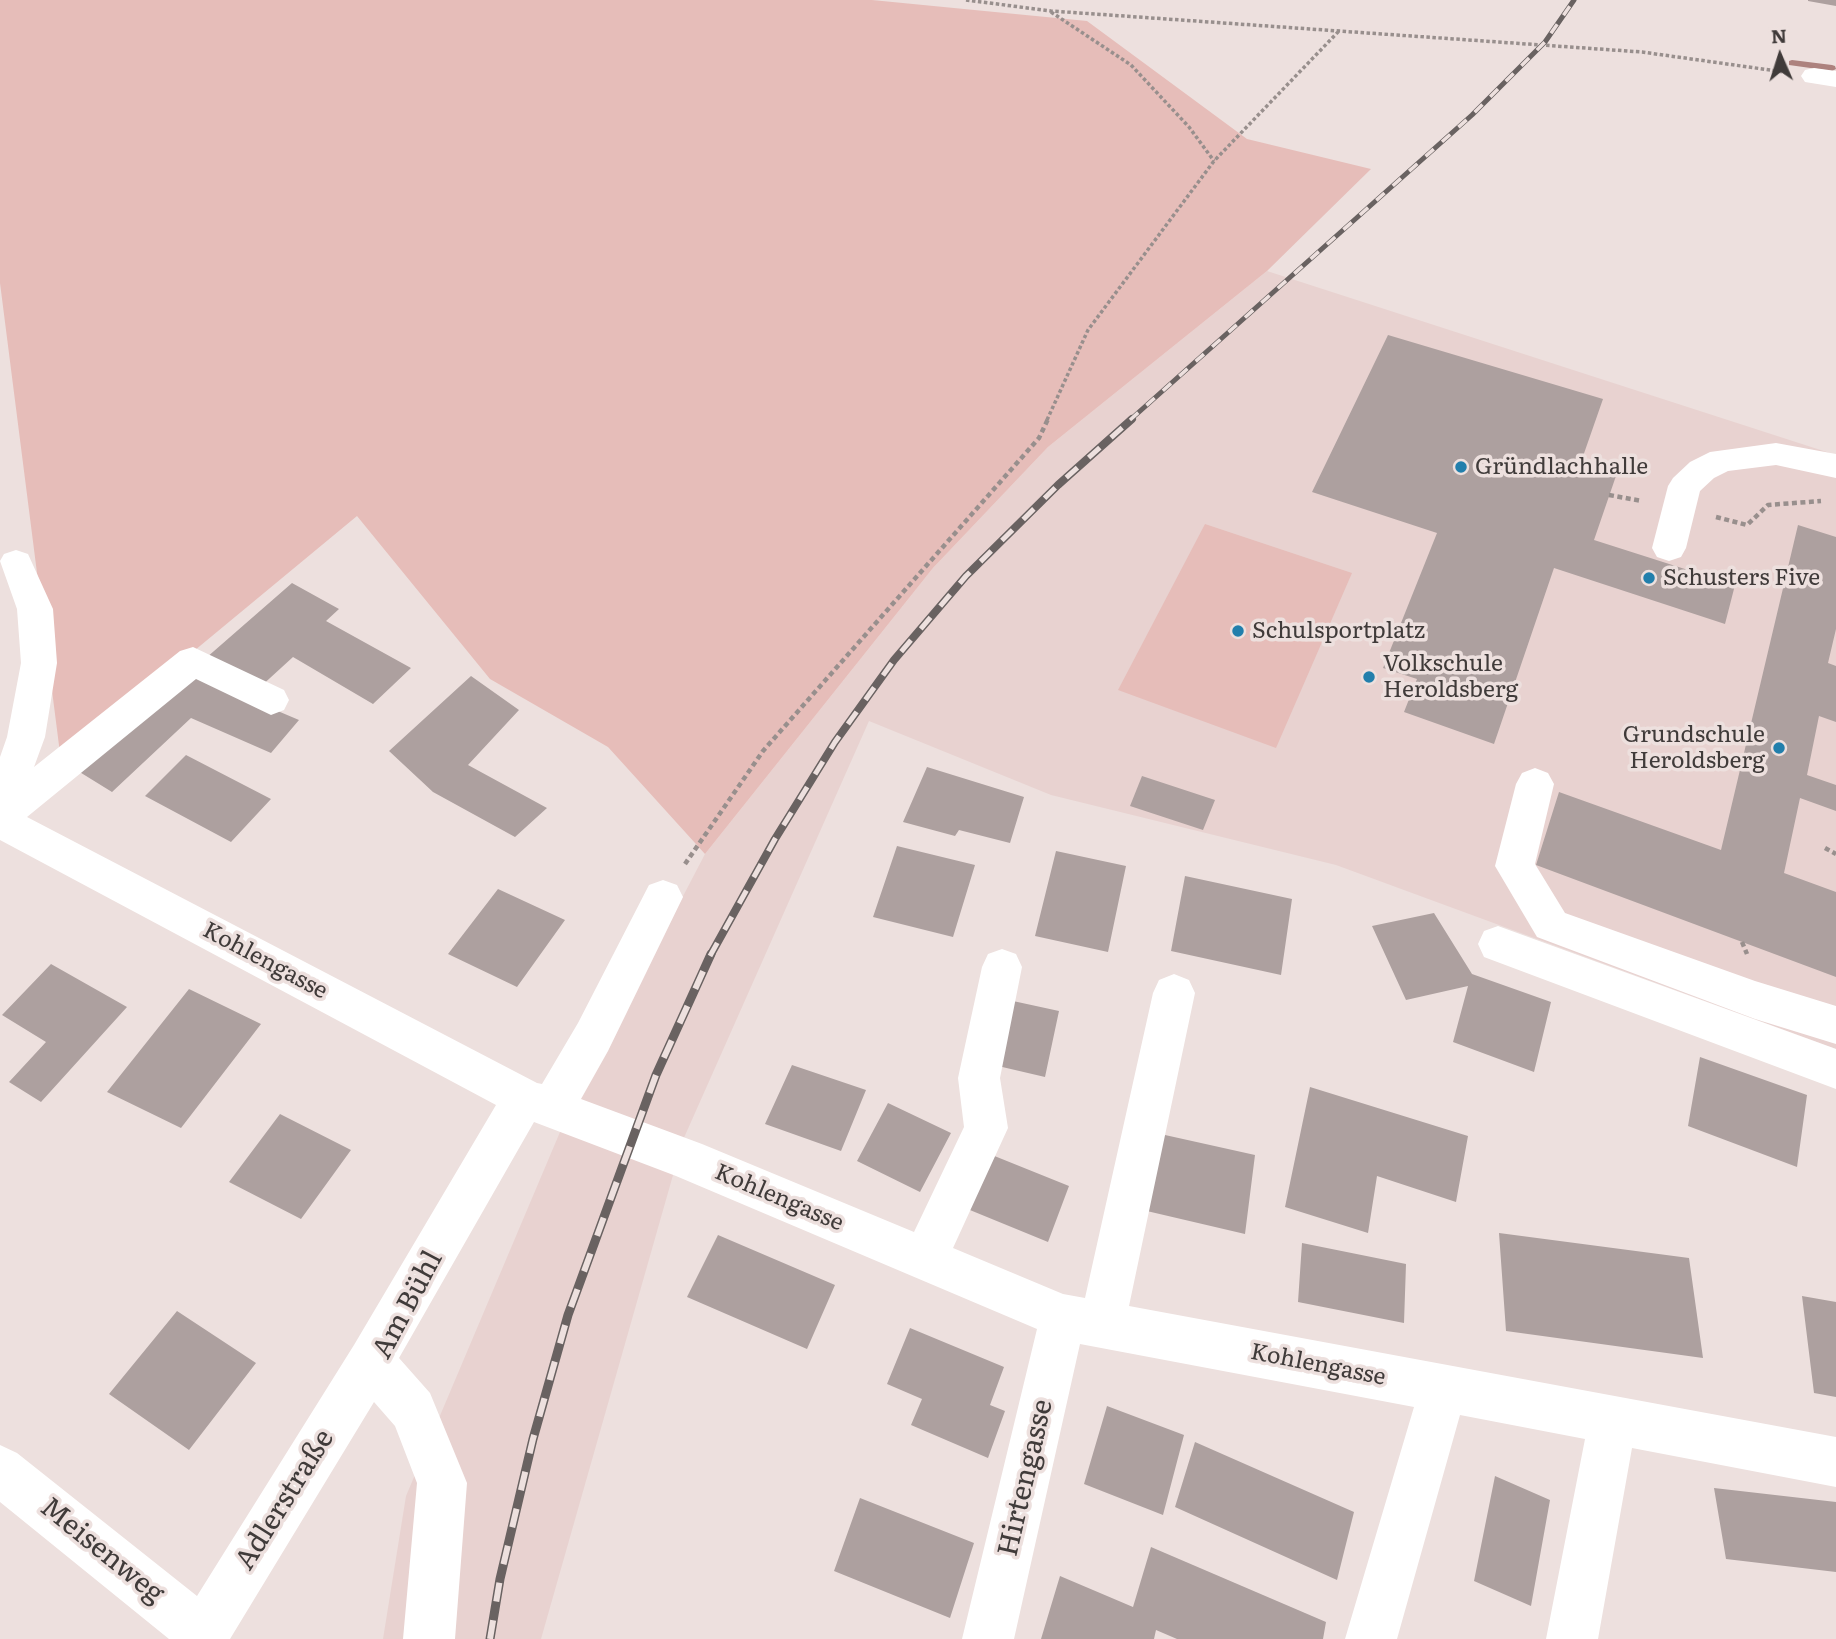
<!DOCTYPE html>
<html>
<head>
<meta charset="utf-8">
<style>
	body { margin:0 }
	#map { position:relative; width:1836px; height:1639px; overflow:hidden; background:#ede0de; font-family:Literata,serif }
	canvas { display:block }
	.north { position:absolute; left:1745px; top:21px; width:70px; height:70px; -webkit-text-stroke:5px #ede0de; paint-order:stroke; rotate:357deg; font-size:19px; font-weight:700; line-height:28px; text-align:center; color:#403b3a }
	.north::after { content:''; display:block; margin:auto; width:24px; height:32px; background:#403b3a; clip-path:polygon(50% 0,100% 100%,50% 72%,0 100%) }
</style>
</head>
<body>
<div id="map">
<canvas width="1836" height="1639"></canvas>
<div class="north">N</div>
</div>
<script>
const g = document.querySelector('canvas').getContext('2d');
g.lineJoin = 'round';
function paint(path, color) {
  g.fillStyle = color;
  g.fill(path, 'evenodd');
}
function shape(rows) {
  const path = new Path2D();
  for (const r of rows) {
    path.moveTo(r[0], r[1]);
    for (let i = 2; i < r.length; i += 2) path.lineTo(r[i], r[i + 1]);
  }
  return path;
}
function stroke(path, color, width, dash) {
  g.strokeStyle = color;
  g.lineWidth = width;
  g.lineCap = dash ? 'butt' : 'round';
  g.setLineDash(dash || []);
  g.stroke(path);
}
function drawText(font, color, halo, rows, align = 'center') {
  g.font = font + ' Literata,serif';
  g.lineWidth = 7;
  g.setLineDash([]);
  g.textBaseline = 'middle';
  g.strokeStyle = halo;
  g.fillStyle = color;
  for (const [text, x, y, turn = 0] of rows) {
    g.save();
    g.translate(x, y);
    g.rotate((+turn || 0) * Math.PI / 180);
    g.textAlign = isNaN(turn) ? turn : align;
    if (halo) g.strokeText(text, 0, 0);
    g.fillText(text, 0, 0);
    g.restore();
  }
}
const built = shape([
	[1267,271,1836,455,1836,1049,1336,865,1051,795,869,721,683,1140,541,1639,383,1639,406,1496,560,1132,705,854,933,568,1048,447]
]);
const green = shape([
	[0,0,872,0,1087,21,1247,139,1371,169,1267,271,1048,447,933,568,705,854,608,747,490,679,357,516,61,761,0,283],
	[1205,524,1352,573,1276,748,1118,690]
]);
const stream = shape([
	[1792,60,1832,65,1835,66,1836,69,1832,71,1789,65,1789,61,1792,60]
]);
const building = shape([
	[1808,0,1836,0,1836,6,1808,1],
	[1388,335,1603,399,1581,462,1617,473,1594,540,1735,585,1725,624,1554,568,1494,744,1404,712,1417,679,1383,668,1437,533,1312,492],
	[1798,525,1836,537,1836,629,1828,663,1836,666,1836,722,1819,716,1807,775,1836,785,1836,811,1800,798,1784,873,1836,892,1836,977,1536,865,1559,792,1721,850],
	[292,583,339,609,326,621,411,668,373,704,293,657,258,689,206,658],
	[188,673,299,720,271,753,191,718,112,792,78,771],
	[471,676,519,710,468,765,547,808,515,837,433,792,389,751],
	[186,755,271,799,231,842,145,796],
	[927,767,1024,797,1010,843,959,830,955,836,903,822],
	[1142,776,1215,800,1203,830,1130,806],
	[897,846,975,865,953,937,873,917],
	[1056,851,1126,866,1108,952,1035,936],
	[1185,876,1292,899,1281,975,1171,951],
	[498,889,565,920,517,987,448,954],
	[1434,913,1472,974,1551,1002,1534,1072,1453,1042,1468,986,1406,1000,1372,926],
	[51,964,127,1007,41,1102,9,1082,46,1042,2,1015],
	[189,989,261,1024,181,1128,107,1092],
	[1013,1001,1059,1011,1045,1077,998,1066],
	[1700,1057,1807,1095,1797,1167,1688,1126],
	[792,1065,866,1090,841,1151,765,1124],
	[1310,1087,1468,1136,1456,1202,1377,1176,1368,1233,1285,1207],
	[888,1103,951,1133,920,1192,857,1161],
	[280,1114,351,1150,301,1219,229,1182],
	[1147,1131,1255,1155,1245,1234,1134,1208],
	[987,1153,1069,1186,1048,1242,965,1208],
	[1499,1233,1689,1258,1703,1358,1506,1331],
	[718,1235,835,1285,807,1349,687,1297],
	[1302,1243,1406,1264,1404,1323,1298,1302],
	[1802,1296,1836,1302,1836,1397,1814,1393],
	[177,1311,256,1363,189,1450,109,1394],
	[910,1328,1004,1367,990,1405,1005,1411,988,1458,911,1425,922,1399,887,1384],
	[1107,1406,1184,1435,1163,1515,1084,1484],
	[1195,1442,1354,1512,1337,1580,1175,1507],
	[1495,1476,1550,1500,1531,1606,1474,1581],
	[1714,1488,1836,1502,1836,1572,1726,1559],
	[860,1498,974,1543,950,1618,834,1571],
	[1151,1547,1326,1622,1323,1639,1177,1639,1156,1630,1154,1639,1041,1639,1060,1576,1133,1607]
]);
const pathFar1 = shape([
	[966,0,1051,11,1642,52,1784,72],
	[1051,12,1131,65,1189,127,1214,161],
	[1047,420,1088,330,1214,161,1338,32]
]);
const path = shape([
	[1609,495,1642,501],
	[1716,517,1747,525,1768,505,1821,501],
	[1825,848,1836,854],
	[685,864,763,751,1039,438,1048,419],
	[1742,942,1747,954]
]);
const minor = shape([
	[1814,68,1836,71,1836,87,1805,82,1801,76,1805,70,1814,68],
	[1776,443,1836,454,1836,478,1776,465,1728,471,1714,478,1700,491,1686,548,1681,557,1669,561,1657,557,1652,548,1668,486,1673,478,1690,462,1710,452,1776,443],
	[16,550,28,554,53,609,57,663,45,737,34,767,180,651,193,647,284,690,289,700,284,710,271,715,196,679,27,817,537,1083,542,1084,578,1023,649,885,663,880,677,885,683,897,608,1051,581,1099,702,1144,914,1232,964,1127,958,1078,982,967,988,954,1002,949,1016,954,1022,967,1000,1078,1008,1128,953,1248,1063,1294,1085,1298,1153,993,1159,980,1174,974,1189,980,1195,993,1129,1306,1836,1437,1836,1487,1632,1448,1598,1639,1546,1639,1585,1439,1460,1415,1397,1639,1345,1639,1414,1407,1080,1344,1014,1639,962,1639,1037,1329,676,1176,534,1122,399,1358,430,1393,467,1483,455,1639,403,1639,417,1483,395,1426,374,1402,230,1639,169,1639,0,1502,0,1445,17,1453,197,1596,354,1345,496,1105,0,840,0,757,7,737,21,663,17,609,0,561,4,554,16,550],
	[1535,768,1548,773,1554,784,1535,864,1565,913,1755,981,1836,1006,1836,1044,1755,1019,1537,937,1495,866,1516,784,1522,773,1535,768],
	[1498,926,1836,1049,1836,1089,1484,957,1478,944,1484,931,1498,926]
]);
const railFar2 = shape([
	[1130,420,1472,115,1545,42,1574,0]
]);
const railFar1 = shape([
	[710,956,775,839,835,742,894,660,966,576,1058,485,1132,419]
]);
const rail = shape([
	[490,1639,500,1579,533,1439,568,1315,656,1075,711,954]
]);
const markers = [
	[1461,467,7,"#227fac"],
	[1649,578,7,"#227fac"],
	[1238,631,7,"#227fac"],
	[1369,677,7,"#227fac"],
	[1779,748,7,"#227fac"]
];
const poiNames = [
	["Gründlachhalle",1475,467],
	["Schusters Five",1663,578],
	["Schulsportplatz",1252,631],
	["Volkschule",1383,664],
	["Heroldsberg",1383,690],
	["Grundschule",1765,735,"right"],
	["Heroldsberg",1765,761,"right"]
];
const streetNames = [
	["Kohlengasse",265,961,28],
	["Kohlengasse",779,1198,23],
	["Kohlengasse",1318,1365,11]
];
const nearStreetnames = [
	["Am Bühl",408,1305,-62],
	["Hirtengasse",1026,1478,-77],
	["Adlerstraße",285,1500,-58],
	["Meisenweg",102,1551,39]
];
paint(built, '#e8d2d0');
paint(green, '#e6bdb9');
paint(stream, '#ad827e');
paint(building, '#ada09f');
stroke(pathFar1, '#988f8d', 3.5, [3.5, 2.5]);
stroke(path, '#988f8d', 4.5, [5, 3.5]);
paint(minor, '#fff');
stroke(railFar2, '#696261', 5);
stroke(railFar1, '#696261', 8);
stroke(rail, '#696261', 9);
stroke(railFar2, '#ede0de', 3.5, [11]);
stroke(railFar1, '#ede0de', 5, [15]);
stroke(rail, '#ede0de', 6, [19]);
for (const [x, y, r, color] of markers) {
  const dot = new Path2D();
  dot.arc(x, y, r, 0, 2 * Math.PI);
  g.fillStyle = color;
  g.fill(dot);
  stroke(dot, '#ede0de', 2.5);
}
drawText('23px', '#403b3a', '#ede0de', poiNames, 'left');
drawText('23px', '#403b3a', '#ede0de', streetNames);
drawText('28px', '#403b3a', '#ede0de', nearStreetnames);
</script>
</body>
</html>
